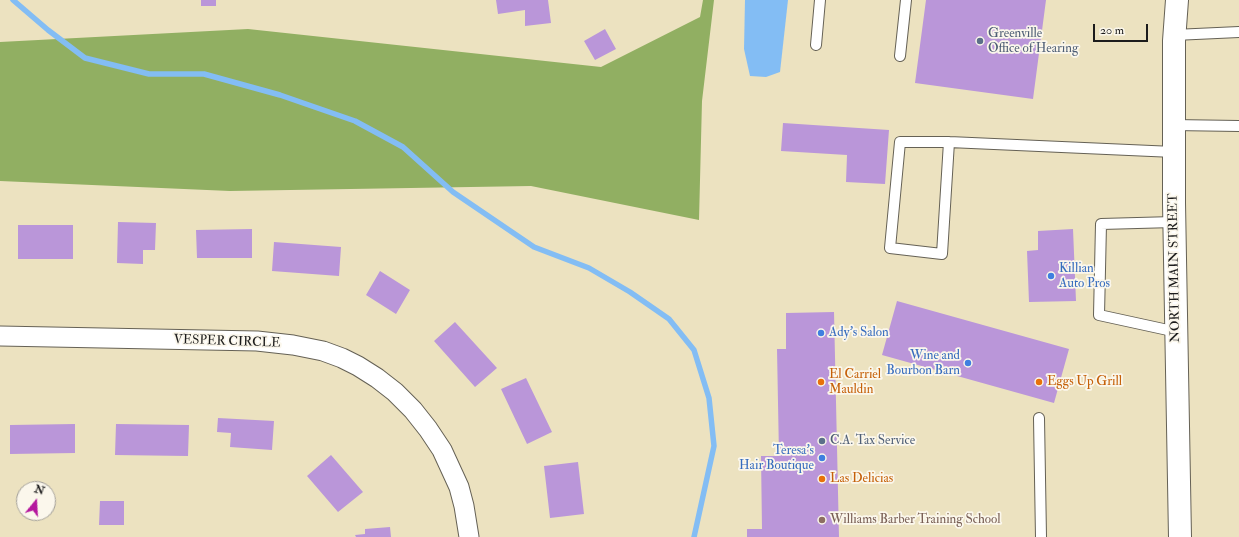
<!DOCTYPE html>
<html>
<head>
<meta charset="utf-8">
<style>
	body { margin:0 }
	#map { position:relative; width:1239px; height:537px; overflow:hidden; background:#ece2c0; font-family:"IM FELL Double Pica",serif }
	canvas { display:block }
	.north { position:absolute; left:16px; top:481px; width:40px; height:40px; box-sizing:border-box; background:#fbf7ec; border:1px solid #a29f99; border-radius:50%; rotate:18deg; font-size:11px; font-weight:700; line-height:16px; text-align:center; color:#1c1c1c }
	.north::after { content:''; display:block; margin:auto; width:14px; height:18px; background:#b5179e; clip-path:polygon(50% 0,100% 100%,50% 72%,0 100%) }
	.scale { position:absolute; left:1093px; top:24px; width:55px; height:18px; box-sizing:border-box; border:2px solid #1c1c1c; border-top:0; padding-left:5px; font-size:12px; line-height:14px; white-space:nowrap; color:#1c1c1c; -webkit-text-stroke:3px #fbf7ec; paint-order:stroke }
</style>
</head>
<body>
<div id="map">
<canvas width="1239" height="537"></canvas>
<div class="north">N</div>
<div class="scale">20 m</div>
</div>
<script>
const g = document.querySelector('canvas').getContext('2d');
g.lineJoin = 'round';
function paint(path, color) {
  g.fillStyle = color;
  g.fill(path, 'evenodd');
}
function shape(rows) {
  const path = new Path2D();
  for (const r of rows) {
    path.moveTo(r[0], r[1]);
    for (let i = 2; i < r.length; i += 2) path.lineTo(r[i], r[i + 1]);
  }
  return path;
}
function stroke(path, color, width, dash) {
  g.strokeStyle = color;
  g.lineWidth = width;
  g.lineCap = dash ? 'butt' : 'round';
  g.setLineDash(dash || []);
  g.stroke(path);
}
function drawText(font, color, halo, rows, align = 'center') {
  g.font = font + ' "IM FELL Double Pica",serif';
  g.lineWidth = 3.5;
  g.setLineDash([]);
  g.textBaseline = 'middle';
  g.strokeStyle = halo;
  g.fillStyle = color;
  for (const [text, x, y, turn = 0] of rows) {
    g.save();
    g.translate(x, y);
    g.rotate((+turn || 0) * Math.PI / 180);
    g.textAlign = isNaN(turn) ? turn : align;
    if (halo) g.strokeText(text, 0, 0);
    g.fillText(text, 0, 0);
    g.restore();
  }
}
const forest = shape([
	[703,0,714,0,702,101,699,220,531,186,230,191,0,181,0,42,248,29,601,67,700,17]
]);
const water = shape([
	[745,0,788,0,780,72,766,77,750,76,744,49]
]);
const stream = shape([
	[13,0,48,30,85,58,149,74,204,74,280,95,355,121,403,147,453,192,534,247,589,268,630,292,669,319,694,350,709,398,714,446,694,537]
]);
const building = shape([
	[201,0,216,0,216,6,201,6],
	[496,0,548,0,551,23,525,26,525,10,498,14],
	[926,0,1046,0,1033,99,915,83],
	[605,29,616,49,595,60,584,41],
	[783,123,889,130,885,184,846,182,847,155,781,151],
	[118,222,156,223,155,250,143,250,143,264,117,263],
	[18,225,73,225,73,259,18,259],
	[252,229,252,258,197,258,196,230],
	[1073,229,1076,301,1029,302,1027,251,1038,250,1038,231],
	[274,242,341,247,339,276,272,271],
	[380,271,410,290,396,314,366,295],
	[897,301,1069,349,1054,403,882,355],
	[834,312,839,537,747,537,747,529,762,529,761,456,779,456,777,349,786,349,786,313],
	[455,322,497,368,475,387,434,341],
	[526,378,552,432,527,444,501,389],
	[218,418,274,421,272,450,230,447,231,433,217,432],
	[75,424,75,453,10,454,10,425],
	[116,424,189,425,188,456,115,455],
	[331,455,363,492,338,512,307,476],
	[578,462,584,514,550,518,544,466],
	[100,501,124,501,124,525,99,525],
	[390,527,391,537,356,537,355,535,365,534,365,529]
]);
const lane = shape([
	[1174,35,1239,32],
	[816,45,820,0],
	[900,56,906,0],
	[1173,125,1239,126],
	[949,142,942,254,890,248,900,142,949,142,1174,152],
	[1174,222,1101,224,1099,315,1177,332],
	[1039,418,1041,537]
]);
const street = shape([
	[0,336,257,341,293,345,323,351,342,358,358,366,377,378,395,392,413,410,428,429,442,450,459,487,464,506,469,537]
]);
const primary = shape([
	[1177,0,1174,41,1174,203,1180,537]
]);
const markers = [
	[980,41,4,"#5c6f8a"],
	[1051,276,4,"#3f7fe0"],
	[821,333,4,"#3f7fe0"],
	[968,363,4,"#3f7fe0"],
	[821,382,4,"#e8710a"],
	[1039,382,4,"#e8710a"],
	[822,441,4,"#5c6f8a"],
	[822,458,4,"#3f7fe0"],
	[822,479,4,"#e8710a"],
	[822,520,4,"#8d6e63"]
];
const serviceNames = [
	["Greenville",988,34],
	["Office of Hearing",988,49],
	["C.A. Tax Service",830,441]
];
const streetNames = [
	["NORTH MAIN STREET",1175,268,-91],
	["VESPER CIRCLE",227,342,2]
];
const shopNames = [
	["Killian",1059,269],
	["Auto Pros",1059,284],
	["Ady's Salon",829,333],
	["Wine and",960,356,"right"],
	["Bourbon Barn",960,371,"right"],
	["Teresa's",814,451,"right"],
	["Hair Boutique",814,466,"right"]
];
const foodNames = [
	["El Carriel",829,375],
	["Mauldin",829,390],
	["Eggs Up Grill",1047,382],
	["Las Delicias",830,479]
];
const educationNames = [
	["Williams Barber Training School",830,520]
];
paint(forest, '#91af62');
paint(water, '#83bdf4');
stroke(stream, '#83bdf4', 5.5);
paint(building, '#ba96d9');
stroke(lane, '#656155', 12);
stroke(street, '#656155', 21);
stroke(primary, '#656155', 24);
stroke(lane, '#fff', 10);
stroke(street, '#fff', 19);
stroke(primary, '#fff', 22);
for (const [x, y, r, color] of markers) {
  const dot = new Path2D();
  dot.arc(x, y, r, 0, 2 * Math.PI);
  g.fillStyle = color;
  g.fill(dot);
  stroke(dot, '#fbf7ec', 1.5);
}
drawText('13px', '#4e5e75', '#fbf7ec', serviceNames, 'left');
drawText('13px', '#1c1c1c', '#fbf7ec', streetNames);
drawText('13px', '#366cbe', '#fbf7ec', shopNames, 'left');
drawText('13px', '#c56008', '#fbf7ec', foodNames, 'left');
drawText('13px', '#785e54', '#fbf7ec', educationNames, 'left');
</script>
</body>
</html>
